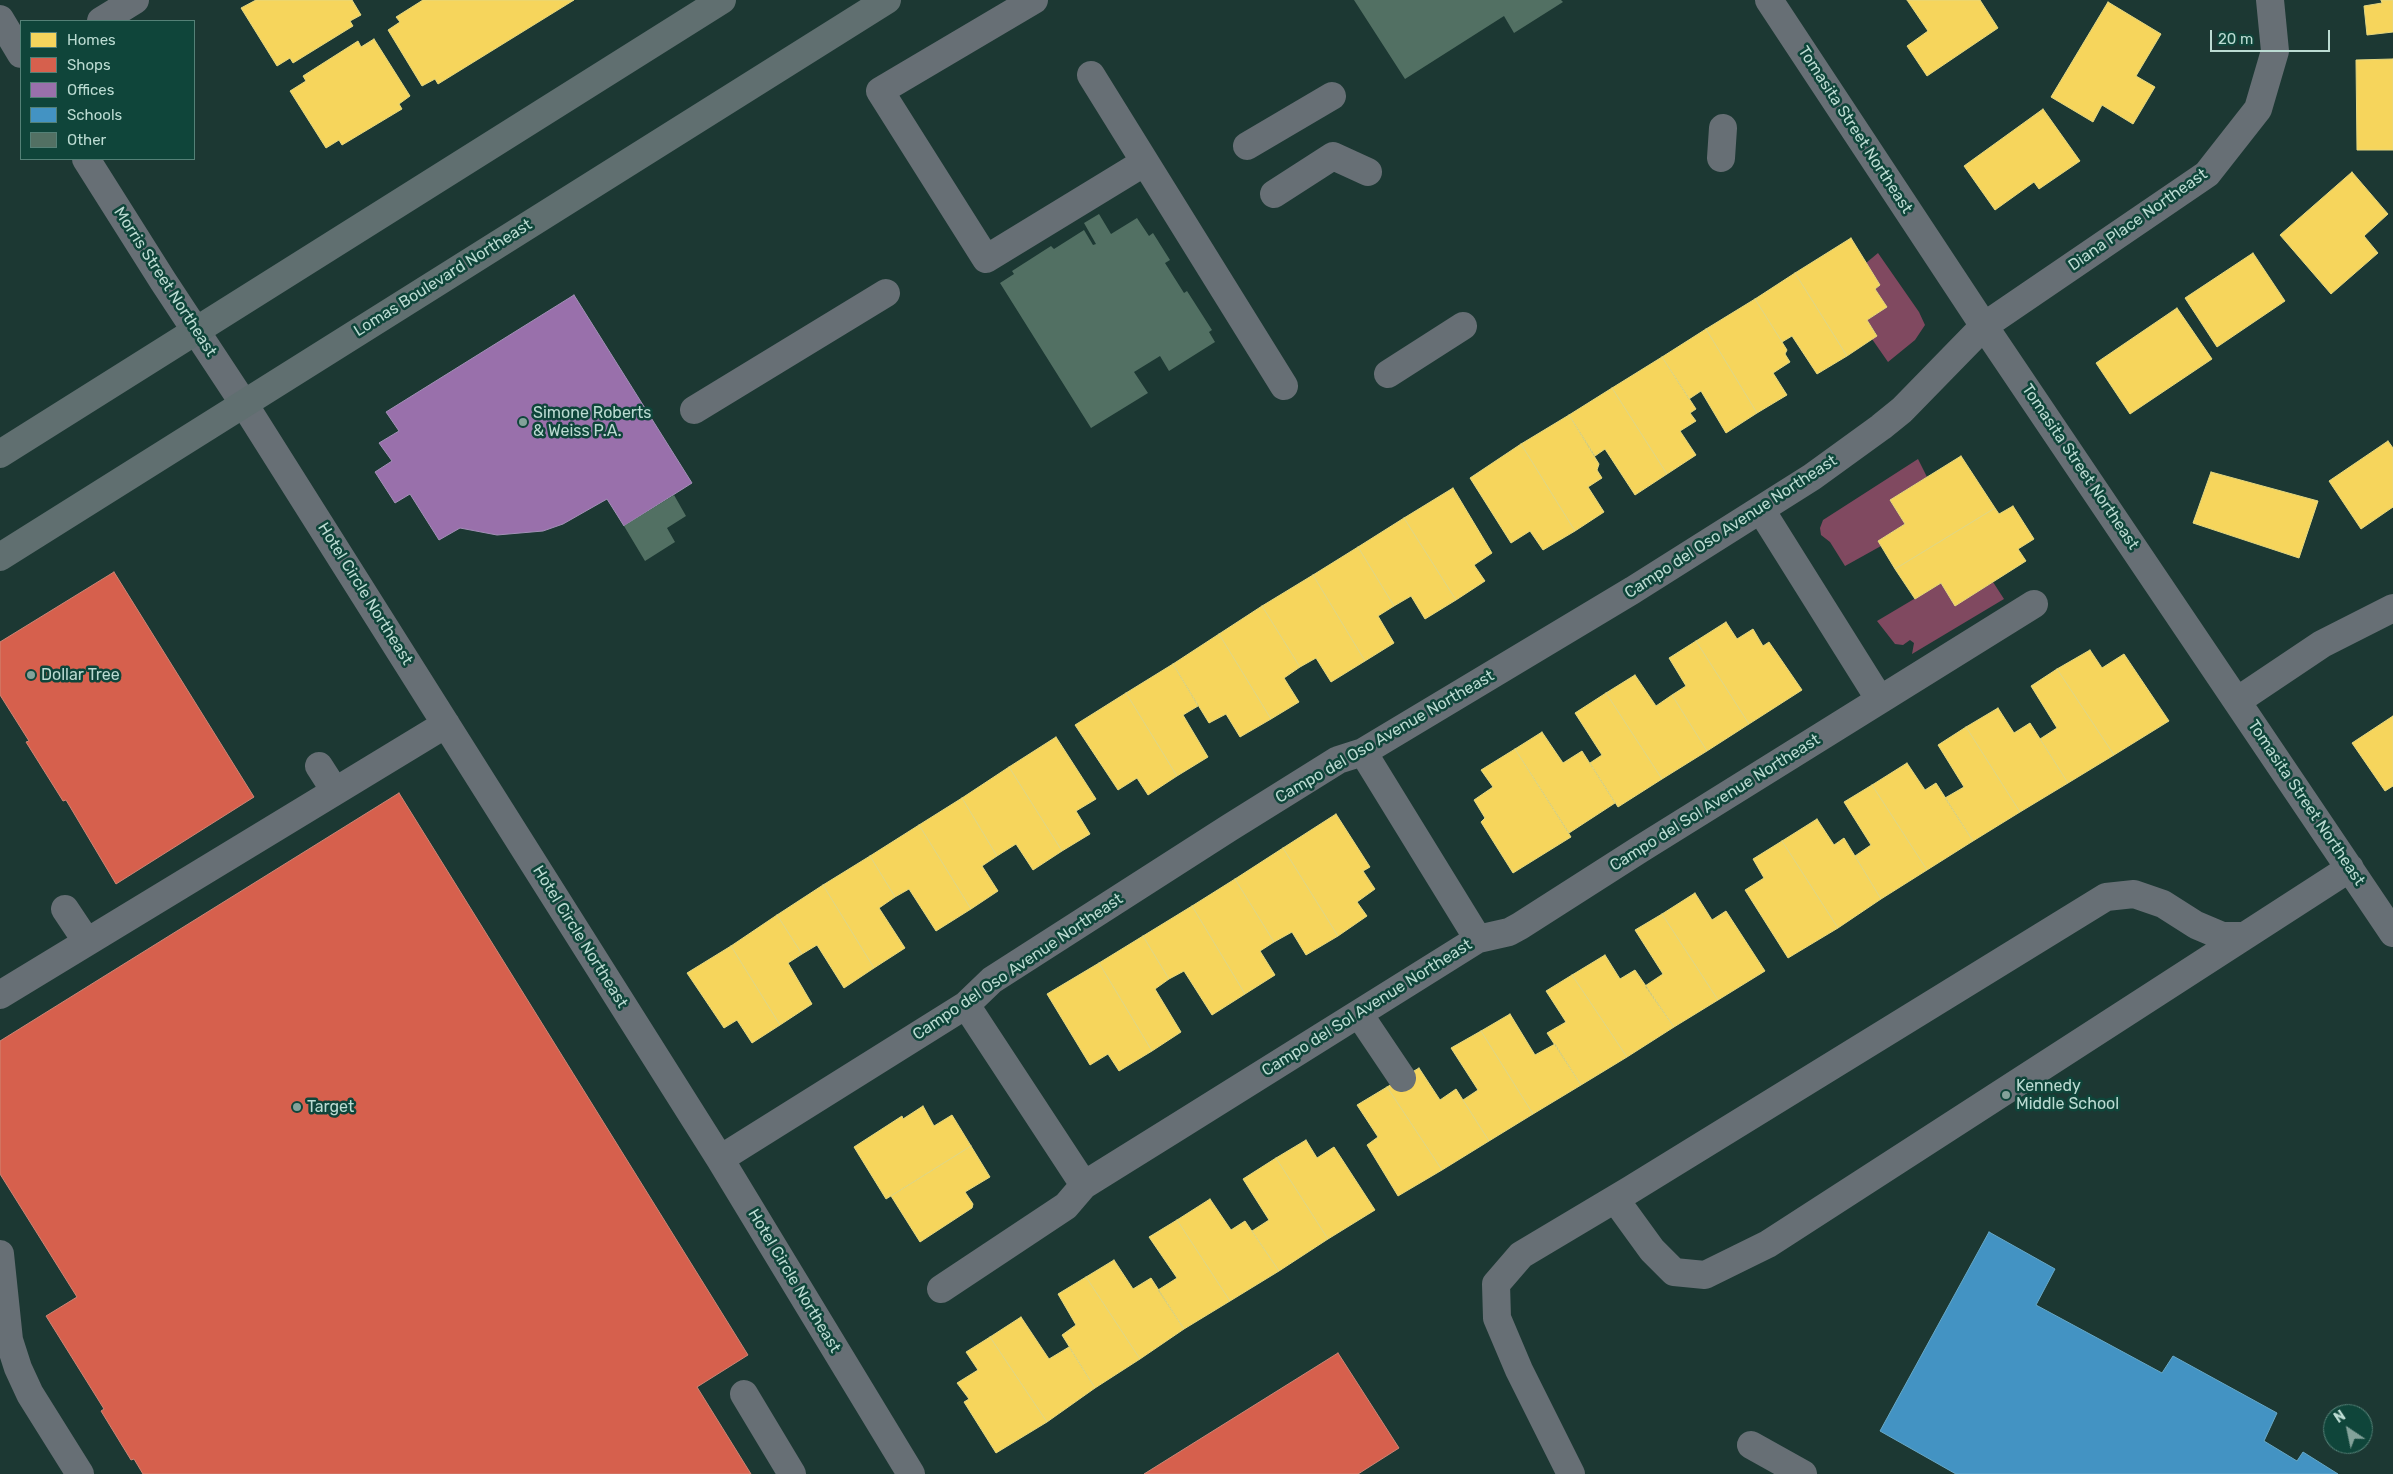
<!DOCTYPE html>
<html>
<head>
<meta charset="utf-8">
<style>
	body { margin:0 }
	#map { position:relative; width:2393px; height:1474px; overflow:hidden; background:#1c3833; font-family:Rubik,sans-serif }
	canvas { display:block }
	.legend { position:absolute; left:20px; top:20px; width:175px; height:140px; box-sizing:border-box; background:#0f453a; border:1px solid #548177; margin:0; padding:6px 9px; list-style:none; font-size:15px; color:#bbdbd2 }
	.legend li { display:flex; align-items:center; gap:10px; height:25px }
	.legend b { width:25px; border:1px solid #548177 }
	.north { position:absolute; left:2323px; top:1404px; width:50px; height:50px; box-sizing:border-box; background:#0f453a; border:1px solid #548177; border-radius:50%; rotate:326deg; font-size:14px; font-weight:700; line-height:20px; text-align:center; color:#bbdbd2 }
	.north::after { content:''; display:block; margin:auto; width:18px; height:22px; background:#83a29a; clip-path:polygon(50% 0,100% 100%,50% 72%,0 100%) }
	.scale { position:absolute; left:2210px; top:30px; width:120px; height:22px; box-sizing:border-box; border:2px solid #bbdbd2; border-top:0; padding-left:6px; font-size:15px; line-height:18px; white-space:nowrap; color:#bbdbd2; -webkit-text-stroke:4px #0f453a; paint-order:stroke }
</style>
</head>
<body>
<div id="map">
<canvas width="2393" height="1474"></canvas>
<ul class="legend">
<li><b style="height:14px;background:#f6d55c"></b>Homes</li>
<li><b style="height:14px;background:#d6604d"></b>Shops</li>
<li><b style="height:14px;background:#9970ab"></b>Offices</li>
<li><b style="height:14px;background:#4393c3"></b>Schools</li>
<li><b style="height:14px;background:#527063"></b>Other</li>
</ul>
<div class="north">N</div>
<div class="scale">20 m</div>
</div>
<script>
const g = document.querySelector('canvas').getContext('2d');
g.lineJoin = 'round';
function paint(path, color) {
  g.fillStyle = color;
  g.fill(path, 'evenodd');
}
function shape(rows) {
  const path = new Path2D();
  for (const r of rows) {
    path.moveTo(r[0], r[1]);
    for (let i = 2; i < r.length; i += 2) path.lineTo(r[i], r[i + 1]);
  }
  return path;
}
function stroke(path, color, width, dash) {
  g.strokeStyle = color;
  g.lineWidth = width;
  g.lineCap = dash ? 'butt' : 'round';
  g.setLineDash(dash || []);
  g.stroke(path);
}
function drawText(font, color, halo, rows, align = 'center') {
  g.font = font + ' Rubik,sans-serif';
  g.lineWidth = 5;
  g.setLineDash([]);
  g.textBaseline = 'middle';
  g.strokeStyle = halo;
  g.fillStyle = color;
  for (const [text, x, y, turn = 0] of rows) {
    g.save();
    g.translate(x, y);
    g.rotate((+turn || 0) * Math.PI / 180);
    g.textAlign = isNaN(turn) ? turn : align;
    if (halo) g.strokeText(text, 0, 0);
    g.fillText(text, 0, 0);
    g.restore();
  }
}
const green = shape([
	[1878,253,1919,312,1925,325,1915,340,1888,362,1872,339,1877,335,1867,320,1887,307,1875,289,1880,285,1866,263],
	[1918,459,1927,477,1890,500,1905,524,1878,541,1881,546,1845,566,1830,542,1821,535,1820,528,1823,520],
	[1993,582,2004,599,1912,654,1914,643,1910,640,1903,645,1895,644,1877,621,1941,583,1955,605]
]);
const homes = shape([
	[256,0,352,0,361,15,350,21,353,26,293,63,290,58,277,66,241,8,256,0],
	[423,0,574,0,438,84,435,79,422,86,388,30,400,22,396,17,423,0],
	[1907,0,1980,0,1998,28,1927,76,1907,46,1928,31,1907,0],
	[2381,0,2393,0,2393,32,2367,35,2364,6,2382,3,2381,0],
	[2108,2,2161,34,2136,76,2155,87,2133,124,2102,105,2093,122,2051,97,2108,2],
	[374,39,410,96,399,104,402,109,342,145,339,140,326,148,290,91,306,81,303,76,358,41,361,47,374,39],
	[2393,59,2393,150,2357,150,2356,60,2393,59],
	[2043,109,2080,161,2039,189,2034,182,1995,210,1964,166,2043,109],
	[2352,172,2388,214,2364,236,2378,253,2331,294,2280,235,2352,172],
	[1851,238,1880,285,1875,289,1887,307,1867,320,1877,336,1847,356,1795,273,1851,238],
	[2253,253,2285,301,2217,347,2185,298,2253,253],
	[1795,273,1847,356,1817,374,1792,336,1782,342,1755,299,1795,273],
	[1755,299,1787,350,1785,354,1790,362,1773,373,1787,395,1757,413,1706,329,1755,299],
	[2177,308,2212,359,2130,414,2096,363,2177,308],
	[1706,329,1757,413,1726,433,1701,391,1689,399,1662,357,1706,329],
	[1662,357,1696,409,1690,413,1696,421,1680,431,1696,455,1667,474,1612,388,1662,357],
	[1612,388,1667,474,1635,495,1605,449,1595,456,1569,415,1612,388],
	[1569,415,1599,464,1597,470,1602,478,1588,487,1604,512,1575,531,1521,444,1569,415],
	[2388,441,2393,448,2393,507,2361,529,2329,481,2388,441],
	[1521,444,1575,531,1543,550,1530,531,1511,543,1470,478,1521,444],
	[1961,456,1995,508,1895,569,1878,541,1905,524,1890,500,1961,456],
	[2211,472,2318,501,2299,558,2193,523,2211,472],
	[1453,488,1492,553,1474,565,1485,581,1456,600,1404,518,1453,488],
	[2013,506,2034,539,2018,549,2026,561,1955,606,1941,583,1915,599,1895,569,1995,508,1999,514,2013,506],
	[1404,518,1456,600,1425,619,1411,596,1394,606,1358,547,1404,518],
	[1358,547,1394,606,1378,616,1394,643,1365,661,1313,575,1358,547],
	[1313,575,1365,661,1331,682,1316,658,1300,667,1262,606,1313,575],
	[1262,606,1300,667,1284,678,1299,702,1271,719,1219,634,1262,606],
	[1726,622,1737,639,1753,629,1763,646,1769,642,1802,690,1749,724,1696,641,1726,622],
	[1219,634,1271,719,1240,737,1226,714,1209,723,1173,664,1219,634],
	[1696,641,1749,724,1707,751,1672,695,1686,686,1669,658,1696,641],
	[2090,650,2102,668,2124,654,2169,721,2114,755,2057,669,2090,650],
	[1173,664,1198,706,1183,715,1208,757,1177,776,1126,693,1173,664],
	[2057,669,2114,755,2068,783,2040,739,2057,728,2031,686,2057,669],
	[1635,675,1656,706,1672,695,1707,751,1662,779,1606,693,1635,675],
	[1126,693,1177,776,1148,795,1137,778,1118,790,1075,725,1126,693],
	[1606,693,1662,779,1618,807,1590,763,1602,755,1575,713,1606,693],
	[1998,708,2014,733,2030,723,2068,783,2020,812,1966,727,1998,708],
	[2393,716,2393,786,2385,791,2352,743,2393,716],
	[1966,727,2020,812,1973,841,1945,798,1964,787,1938,745,1966,727],
	[1542,732,1563,763,1582,751,1615,803,1569,833,1515,749,1542,732],
	[1056,737,1096,799,1076,811,1090,834,1062,851,1009,767,1056,737],
	[1515,749,1571,837,1513,873,1481,822,1485,818,1474,800,1493,787,1481,770,1515,749],
	[1907,763,1925,790,1936,783,1973,841,1927,870,1872,785,1907,763],
	[1009,767,1062,851,1033,870,1016,844,997,856,962,798,1009,767],
	[1872,785,1927,870,1881,899,1855,856,1871,845,1844,802,1872,785],
	[962,798,997,856,982,866,998,891,971,909,919,825,962,798],
	[1336,814,1370,867,1363,871,1375,889,1357,902,1367,916,1338,936,1283,848,1336,814],
	[1817,819,1834,845,1844,838,1881,899,1838,928,1782,841,1817,819],
	[919,825,971,909,936,931,909,889,895,897,870,856,919,825],
	[1782,841,1838,928,1788,958,1745,890,1764,878,1753,859,1782,841],
	[1283,848,1338,936,1306,955,1292,932,1274,942,1235,879,1283,848],
	[870,856,895,897,879,908,905,948,874,968,823,885,870,856],
	[1235,879,1274,942,1260,951,1275,975,1245,994,1192,906,1235,879],
	[823,885,874,968,844,988,817,945,802,954,777,915,823,885],
	[1695,893,1712,920,1726,911,1765,971,1718,1000,1662,914,1695,893],
	[1192,906,1245,994,1212,1015,1184,971,1169,979,1143,936,1192,906],
	[1662,914,1718,1000,1674,1027,1645,986,1663,974,1635,930,1662,914],
	[777,915,802,954,788,963,812,1004,780,1025,731,946,777,915],
	[1143,936,1169,979,1155,989,1181,1032,1152,1051,1099,963,1143,936],
	[731,946,780,1025,752,1043,737,1020,724,1028,687,973,731,946],
	[1605,955,1620,979,1635,970,1674,1027,1627,1057,1572,975,1605,955],
	[1099,963,1152,1051,1119,1071,1108,1054,1090,1065,1047,994,1099,963],
	[1572,975,1627,1057,1581,1085,1547,1033,1566,1022,1546,991,1572,975],
	[1510,1014,1535,1055,1555,1044,1581,1085,1533,1114,1481,1031,1510,1014],
	[1481,1031,1533,1114,1489,1141,1463,1100,1478,1090,1451,1048,1481,1031],
	[1419,1068,1440,1100,1456,1089,1489,1141,1442,1170,1387,1087,1419,1068],
	[1387,1087,1442,1170,1398,1196,1367,1145,1378,1137,1357,1105,1387,1087],
	[923,1106,934,1126,952,1115,971,1146,886,1199,854,1147,902,1116,903,1119,923,1106],
	[1306,1140,1317,1158,1334,1147,1375,1210,1328,1239,1276,1158,1306,1140],
	[971,1146,990,1177,965,1192,973,1204,972,1208,920,1242,891,1196,971,1146],
	[1276,1158,1328,1239,1279,1271,1252,1231,1269,1220,1243,1179,1276,1158],
	[1210,1199,1231,1230,1245,1221,1279,1271,1230,1301,1177,1220,1210,1199],
	[1177,1220,1230,1301,1184,1329,1158,1290,1177,1278,1149,1237,1177,1220],
	[1114,1260,1133,1289,1151,1278,1184,1329,1140,1359,1086,1277,1114,1260],
	[1086,1277,1140,1359,1095,1388,1062,1335,1076,1325,1058,1294,1086,1277],
	[1021,1317,1049,1359,1069,1347,1095,1388,1047,1422,990,1337,1021,1317],
	[990,1337,1047,1422,996,1453,964,1402,969,1399,957,1383,978,1370,966,1352,990,1337]
]);
const shops = shape([
	[114,572,254,797,116,884,66,800,63,801,26,742,29,741,0,695,0,642,114,572],
	[399,793,748,1355,697,1387,751,1474,143,1474,134,1459,131,1460,101,1411,104,1409,46,1316,77,1297,0,1174,0,1041,399,793],
	[1338,1353,1399,1448,1358,1474,1144,1474,1338,1353]
]);
const offices = shape([
	[574,295,692,483,624,526,607,499,563,524,543,531,497,535,460,528,439,540,410,494,395,503,375,472,392,461,379,443,399,431,386,412,574,295]
]);
const schools = shape([
	[1989,1232,2055,1269,2036,1305,2162,1373,2173,1356,2277,1413,2264,1441,2297,1461,2303,1452,2338,1474,1956,1474,1880,1431,1989,1232]
]);
const building = shape([
	[1354,0,1561,0,1563,2,1514,33,1504,16,1405,79],
	[1099,214,1111,234,1137,218,1149,236,1153,233,1170,260,1165,263,1184,293,1187,291,1212,330,1209,332,1215,342,1169,371,1160,356,1134,372,1148,393,1091,428,1000,283,1014,274,1012,271,1051,246,1054,249,1084,230,1093,245,1096,244,1084,223],
	[674,495,686,516,667,528,675,542,645,561,624,526]
]);
const minor = shape([
	[1034,0,880,91,986,259,1145,162],
	[1769,0,1984,326,2393,933],
	[0,19,21,54],
	[101,21,135,0],
	[1091,75,1284,386],
	[1247,146,1332,96],
	[1721,158,1723,128],
	[86,159,163,281,244,404,720,1159,911,1474],
	[1274,194,1333,156,1368,172],
	[1388,374,1463,326],
	[694,410,886,293],
	[1761,510,1880,700],
	[2237,701,2322,644,2393,608],
	[1363,752,1478,939],
	[319,766,335,791],
	[65,909,87,942],
	[0,995,446,724],
	[966,1005,1084,1185],
	[1359,1014,1402,1078],
	[720,1159,966,1005,992,980,1229,828,1338,760,1363,752,1633,590,1812,477,1881,427,1902,410,1984,326,2207,174,2258,109,2275,51,2270,0],
	[1615,1199,1652,1250,1674,1272,1705,1275,1768,1244,2350,868],
	[0,1254,9,1340,18,1368,30,1394,80,1474],
	[941,1289,1066,1206,1084,1185,1174,1129,1478,939,1509,932,1520,926,1642,848,2034,604],
	[744,1394,792,1474],
	[1751,1445,1803,1474],
	[1571,1474,1519,1370,1497,1318,1496,1284,1521,1255,1630,1190,2106,897,2134,894,2163,904,2196,925,2222,936,2243,936]
]);
const major = shape([
	[0,454,722,0],
	[0,557,887,0]
]);
const markers = [
	[523,422,5,"#83a29a"],
	[31,675,5,"#83a29a"],
	[2006,1095,5,"#83a29a"],
	[297,1107,5,"#83a29a"]
];
const streetNames = [
	["Tomasita Street Northeast",1855,130,57],
	["Diana Place Northeast",2138,220,-35],
	["Lomas Boulevard Northeast",443,278,-32],
	["Morris Street Northeast",165,282,57],
	["Tomasita Street Northeast",2080,467,56],
	["Campo del Oso Avenue Northeast",1731,527,-33],
	["Hotel Circle Northeast",365,594,58],
	["Campo del Oso Avenue Northeast",1385,737,-30],
	["Campo del Sol Avenue Northeast",1715,803,-32],
	["Tomasita Street Northeast",2306,803,56],
	["Hotel Circle Northeast",580,937,58],
	["Campo del Oso Avenue Northeast",1018,967,-34],
	["Campo del Sol Avenue Northeast",1367,1008,-32],
	["Hotel Circle Northeast",794,1281,59]
];
const poiNames = [
	["Simone Roberts",533,413],
	["& Weiss P.A.",533,431],
	["Dollar Tree",41,675],
	["Kennedy",2016,1086],
	["Middle School",2016,1104],
	["Target",307,1107]
];
paint(green, '#804960');
paint(homes, '#f6d55c');
stroke(homes, '#e4d77f', 1);
paint(shops, '#d6604d');
stroke(shops, '#ce8575', 1);
paint(offices, '#9970ab');
stroke(offices, '#a390b7', 1);
paint(schools, '#4393c3');
stroke(schools, '#67a9c8', 1);
paint(building, '#527063');
stroke(minor, '#676f75', 28);
stroke(major, '#606f70', 28);
for (const [x, y, r, color] of markers) {
  const dot = new Path2D();
  dot.arc(x, y, r, 0, 2 * Math.PI);
  g.fillStyle = color;
  g.fill(dot);
  stroke(dot, '#0f453a', 2);
}
drawText('16px', '#bbdbd2', '#0f453a', streetNames);
drawText('16px', '#bbdbd2', '#0f453a', poiNames, 'left');
</script>
</body>
</html>
